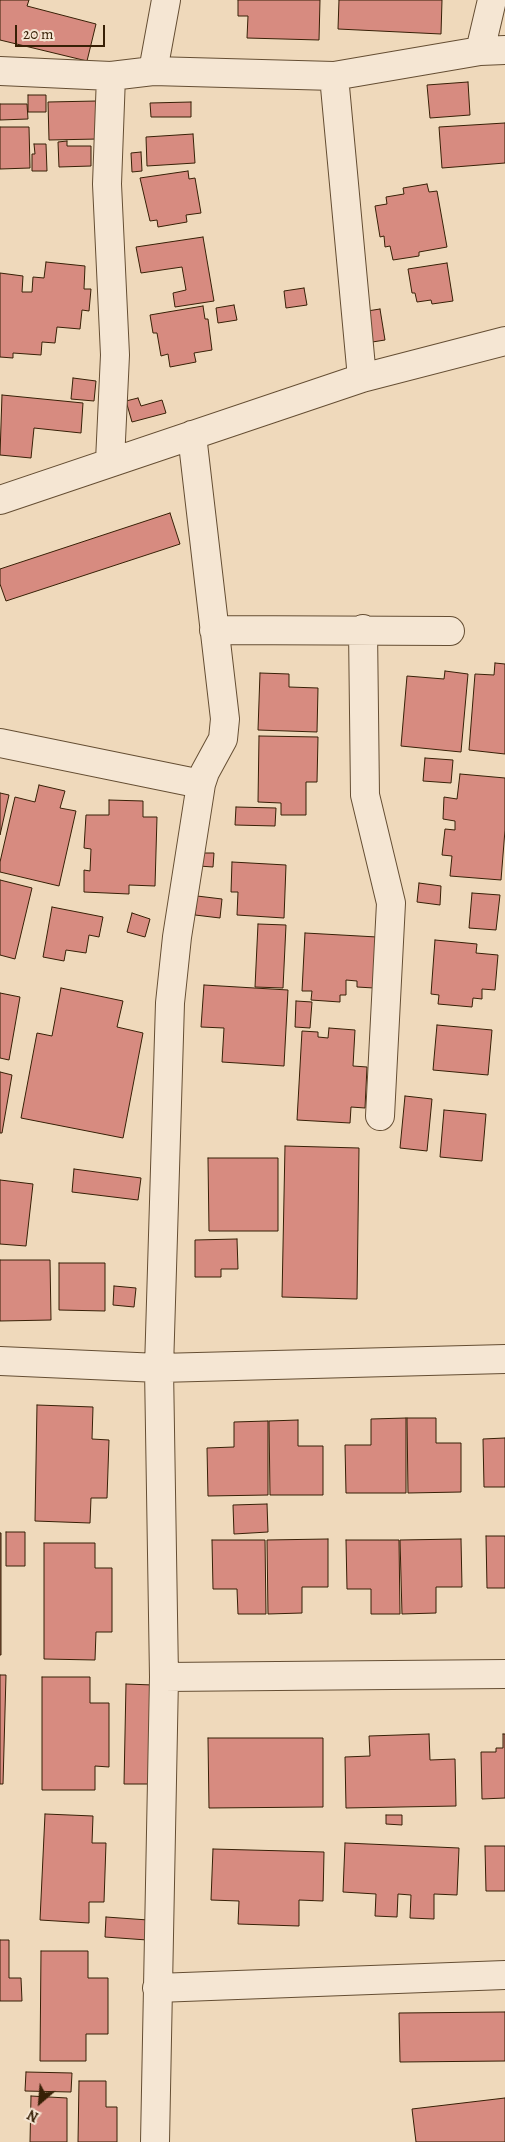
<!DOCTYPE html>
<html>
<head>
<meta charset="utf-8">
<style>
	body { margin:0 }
	#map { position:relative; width:505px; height:2142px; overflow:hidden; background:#efd9bb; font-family:Alegreya,serif }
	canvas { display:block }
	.north { position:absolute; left:15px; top:2077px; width:50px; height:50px; -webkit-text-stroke:4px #f5e6d3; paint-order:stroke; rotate:207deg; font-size:14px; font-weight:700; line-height:20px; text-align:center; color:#372006 }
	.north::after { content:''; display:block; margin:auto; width:18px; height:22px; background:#372006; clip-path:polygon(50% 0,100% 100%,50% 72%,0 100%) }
	.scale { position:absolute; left:15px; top:25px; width:90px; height:22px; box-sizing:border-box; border:2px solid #372006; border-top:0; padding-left:6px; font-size:15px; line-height:18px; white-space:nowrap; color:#372006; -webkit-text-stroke:4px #f5e6d3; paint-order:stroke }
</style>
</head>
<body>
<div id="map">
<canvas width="505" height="2142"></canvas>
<div class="north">N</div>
<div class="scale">20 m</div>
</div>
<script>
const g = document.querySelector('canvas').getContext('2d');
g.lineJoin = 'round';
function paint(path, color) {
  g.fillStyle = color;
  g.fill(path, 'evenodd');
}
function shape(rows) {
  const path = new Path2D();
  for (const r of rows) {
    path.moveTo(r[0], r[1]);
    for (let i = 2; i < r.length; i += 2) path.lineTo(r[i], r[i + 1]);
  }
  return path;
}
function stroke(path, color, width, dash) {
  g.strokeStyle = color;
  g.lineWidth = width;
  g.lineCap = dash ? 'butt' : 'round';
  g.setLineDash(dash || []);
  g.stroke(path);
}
const building = shape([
	[0,0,29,0,27,6,96,24,87,61,0,40,0,0],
	[238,0,320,0,319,40,247,38,248,16,238,16,238,0],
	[339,0,442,0,441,34,338,29,339,0],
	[468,82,470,115,430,118,427,85,468,82],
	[28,95,46,95,46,112,28,112,28,95],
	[97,101,98,139,49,140,48,102,97,101],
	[191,102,191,117,151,117,150,103,191,102],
	[0,104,27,104,28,119,0,120,0,104],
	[505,123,505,163,442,168,439,127,505,123],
	[0,127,29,127,30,168,0,169,0,127],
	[193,134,195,163,147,166,146,137,193,134],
	[67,141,67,146,91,146,91,166,59,167,58,142,67,141],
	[34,144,46,144,47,171,32,171,32,154,35,154,34,144],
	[141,152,142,171,132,172,131,153,141,152],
	[188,171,189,179,195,178,201,213,186,215,187,222,158,227,157,220,150,221,140,178,188,171],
	[427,184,429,192,437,191,447,247,419,252,419,256,393,260,390,246,385,247,384,236,380,237,375,206,387,204,386,197,404,194,403,188,427,184],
	[203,237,214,301,175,307,173,293,186,290,182,267,141,273,136,247,203,237],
	[46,262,85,266,84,289,91,289,89,311,82,310,80,329,57,327,55,343,42,342,41,355,13,353,13,358,0,357,0,273,23,276,22,292,32,292,33,277,44,278,46,262],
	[447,263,453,301,432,304,431,300,417,302,415,293,412,293,408,269,447,263],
	[304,288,307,305,286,308,284,291,304,288],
	[234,305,237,320,218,323,216,308,234,305],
	[203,306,205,319,208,319,212,350,194,353,196,362,170,367,168,354,161,356,157,333,153,333,150,315,203,306],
	[380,309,385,340,366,343,361,312,380,309],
	[73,378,96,381,94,401,71,399,73,378],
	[2,395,83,403,81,433,34,428,31,458,0,455,2,395],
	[138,398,141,406,162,400,166,413,132,422,126,401,138,398],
	[170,513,180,544,6,601,0,584,0,569,170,513],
	[495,663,505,664,505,754,469,750,475,674,494,675,495,663],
	[445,671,468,674,461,752,401,746,407,676,444,679,445,671],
	[260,673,289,674,289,687,318,688,317,732,258,730,260,673],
	[259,736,318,737,317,782,306,782,306,815,281,815,281,803,258,802,259,736],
	[425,758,453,760,451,783,423,781,425,758],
	[460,774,505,778,505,830,501,880,450,876,452,856,442,855,445,829,455,830,455,821,443,819,444,797,457,799,460,774],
	[39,785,65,791,60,808,76,811,59,886,0,872,0,862,15,797,35,802,39,785],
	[0,793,9,795,0,835,0,793],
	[109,800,143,801,143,817,157,817,155,886,129,885,129,894,84,892,84,870,90,871,91,849,84,848,86,815,109,815,109,800],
	[236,807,276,808,275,826,235,825,236,807],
	[199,853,214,853,213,867,199,866,199,853],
	[232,862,286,865,284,918,237,915,238,892,231,892,232,862],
	[0,880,32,888,15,959,0,955,0,880],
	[419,883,441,886,440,905,417,902,419,883],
	[472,893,500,895,496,930,469,928,472,893],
	[197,896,222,899,220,918,195,915,197,896],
	[52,907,103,917,99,937,89,935,86,953,66,950,64,961,43,957,52,907],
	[132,913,150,919,145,937,127,932,132,913],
	[258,924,286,925,283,988,255,987,258,924],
	[305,933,377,937,374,988,357,987,357,981,346,980,346,995,340,995,340,1002,311,1000,312,991,302,991,305,933],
	[435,940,477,944,476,953,498,955,495,990,482,989,482,999,473,998,472,1007,438,1004,439,995,431,994,435,940],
	[204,985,288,990,284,1066,222,1062,224,1028,201,1027,204,985],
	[61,988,123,1001,117,1027,143,1033,123,1138,21,1118,37,1033,52,1036,61,988],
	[0,993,20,997,9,1060,0,1058,0,993],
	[296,1001,312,1002,310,1028,295,1027,296,1001],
	[437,1025,492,1030,488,1075,433,1070,437,1025],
	[329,1028,355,1030,353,1066,367,1067,365,1108,351,1107,350,1123,297,1120,302,1031,318,1032,318,1037,328,1038,329,1028],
	[0,1072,12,1075,2,1133,0,1133,0,1072],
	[405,1096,432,1099,427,1151,400,1148,405,1096],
	[444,1110,486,1114,482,1161,440,1157,444,1110],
	[285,1146,359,1148,357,1299,282,1297,285,1146],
	[208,1158,278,1158,278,1231,209,1231,208,1158],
	[74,1169,141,1178,138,1200,72,1192,74,1169],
	[0,1180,33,1184,26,1246,0,1244,0,1180],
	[237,1239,238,1269,221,1269,221,1277,195,1277,195,1240,237,1239],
	[0,1260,50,1260,51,1320,0,1321,0,1260],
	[59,1263,105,1263,105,1311,59,1310,59,1263],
	[114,1286,136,1288,134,1307,113,1305,114,1286],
	[37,1405,93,1407,92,1439,109,1440,107,1498,91,1498,90,1523,35,1521,37,1405],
	[406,1418,406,1493,346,1493,345,1445,371,1445,371,1419,406,1418],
	[407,1418,436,1418,436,1443,461,1443,461,1492,408,1493,407,1418],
	[298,1420,298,1446,323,1446,323,1495,270,1495,269,1421,298,1420],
	[268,1421,268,1495,208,1496,207,1448,234,1447,234,1422,268,1421],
	[505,1438,505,1487,484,1487,483,1439,505,1438],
	[267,1504,268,1532,234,1534,233,1505,267,1504],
	[6,1532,25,1532,25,1566,6,1566,6,1532],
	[0,1533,1,1533,1,1655,0,1655,0,1533],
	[486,1536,505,1536,505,1588,487,1588,486,1536],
	[328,1539,328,1587,302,1587,302,1613,268,1614,267,1540,328,1539],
	[461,1539,462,1587,436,1587,436,1613,402,1614,400,1540,461,1539],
	[212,1540,265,1540,266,1614,238,1614,237,1589,213,1589,212,1540],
	[346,1540,399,1540,400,1614,371,1614,371,1589,347,1589,346,1540],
	[44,1543,95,1543,95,1568,112,1568,112,1632,96,1632,95,1660,44,1659,44,1543],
	[0,1675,6,1675,3,1784,0,1784,0,1675],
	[42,1677,90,1677,90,1703,109,1703,109,1767,95,1766,95,1790,42,1790,42,1677],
	[126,1684,153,1685,151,1784,124,1784,126,1684],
	[429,1734,430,1760,455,1759,456,1806,346,1808,345,1757,370,1756,369,1736,429,1734],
	[503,1734,505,1734,505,1798,482,1799,481,1752,496,1752,496,1748,503,1748,503,1734],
	[208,1738,323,1738,323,1807,209,1808,208,1738],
	[45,1814,93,1816,92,1843,106,1843,104,1902,89,1902,89,1923,40,1920,45,1814],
	[386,1815,402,1815,402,1825,386,1824,386,1815],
	[345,1843,459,1848,457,1895,434,1894,434,1919,410,1918,411,1895,398,1894,397,1917,375,1916,376,1894,343,1892,345,1843],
	[485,1846,505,1846,505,1891,486,1891,485,1846],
	[213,1849,324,1852,323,1901,299,1900,299,1926,238,1924,239,1901,211,1900,213,1849],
	[106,1917,148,1920,147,1940,105,1937,106,1917],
	[0,1940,9,1940,9,1978,21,1978,22,2001,0,2001,0,1940],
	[41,1951,88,1951,88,1978,108,1978,108,2034,86,2034,86,2061,40,2061,41,1951],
	[505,2012,505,2061,400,2062,399,2013,505,2012],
	[26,2072,72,2073,71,2092,25,2091,26,2072],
	[79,2081,106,2081,106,2107,117,2107,117,2142,78,2142,79,2081],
	[31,2096,67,2098,67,2142,30,2142,31,2096],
	[505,2098,505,2142,416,2142,412,2109,505,2098]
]);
const minor = shape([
	[480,51,492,0],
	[0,71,111,76,153,71,334,76,480,51,505,50],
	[153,71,166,0],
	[334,76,362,378],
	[110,461,115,355,107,184,111,76],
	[0,500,362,378,505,341],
	[363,629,365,795,391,903,380,1116],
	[214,630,450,631],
	[0,743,201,784],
	[0,1361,159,1368,505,1359],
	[164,1677,505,1674],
	[157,1988,505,1975],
	[155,2142,164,1677,159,1368,170,1003,177,937,201,784,205,772,223,739,225,719,192,435]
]);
paint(building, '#d78b80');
stroke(building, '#372006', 1);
stroke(minor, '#654e33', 30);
stroke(minor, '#f5e6d3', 28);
</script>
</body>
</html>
